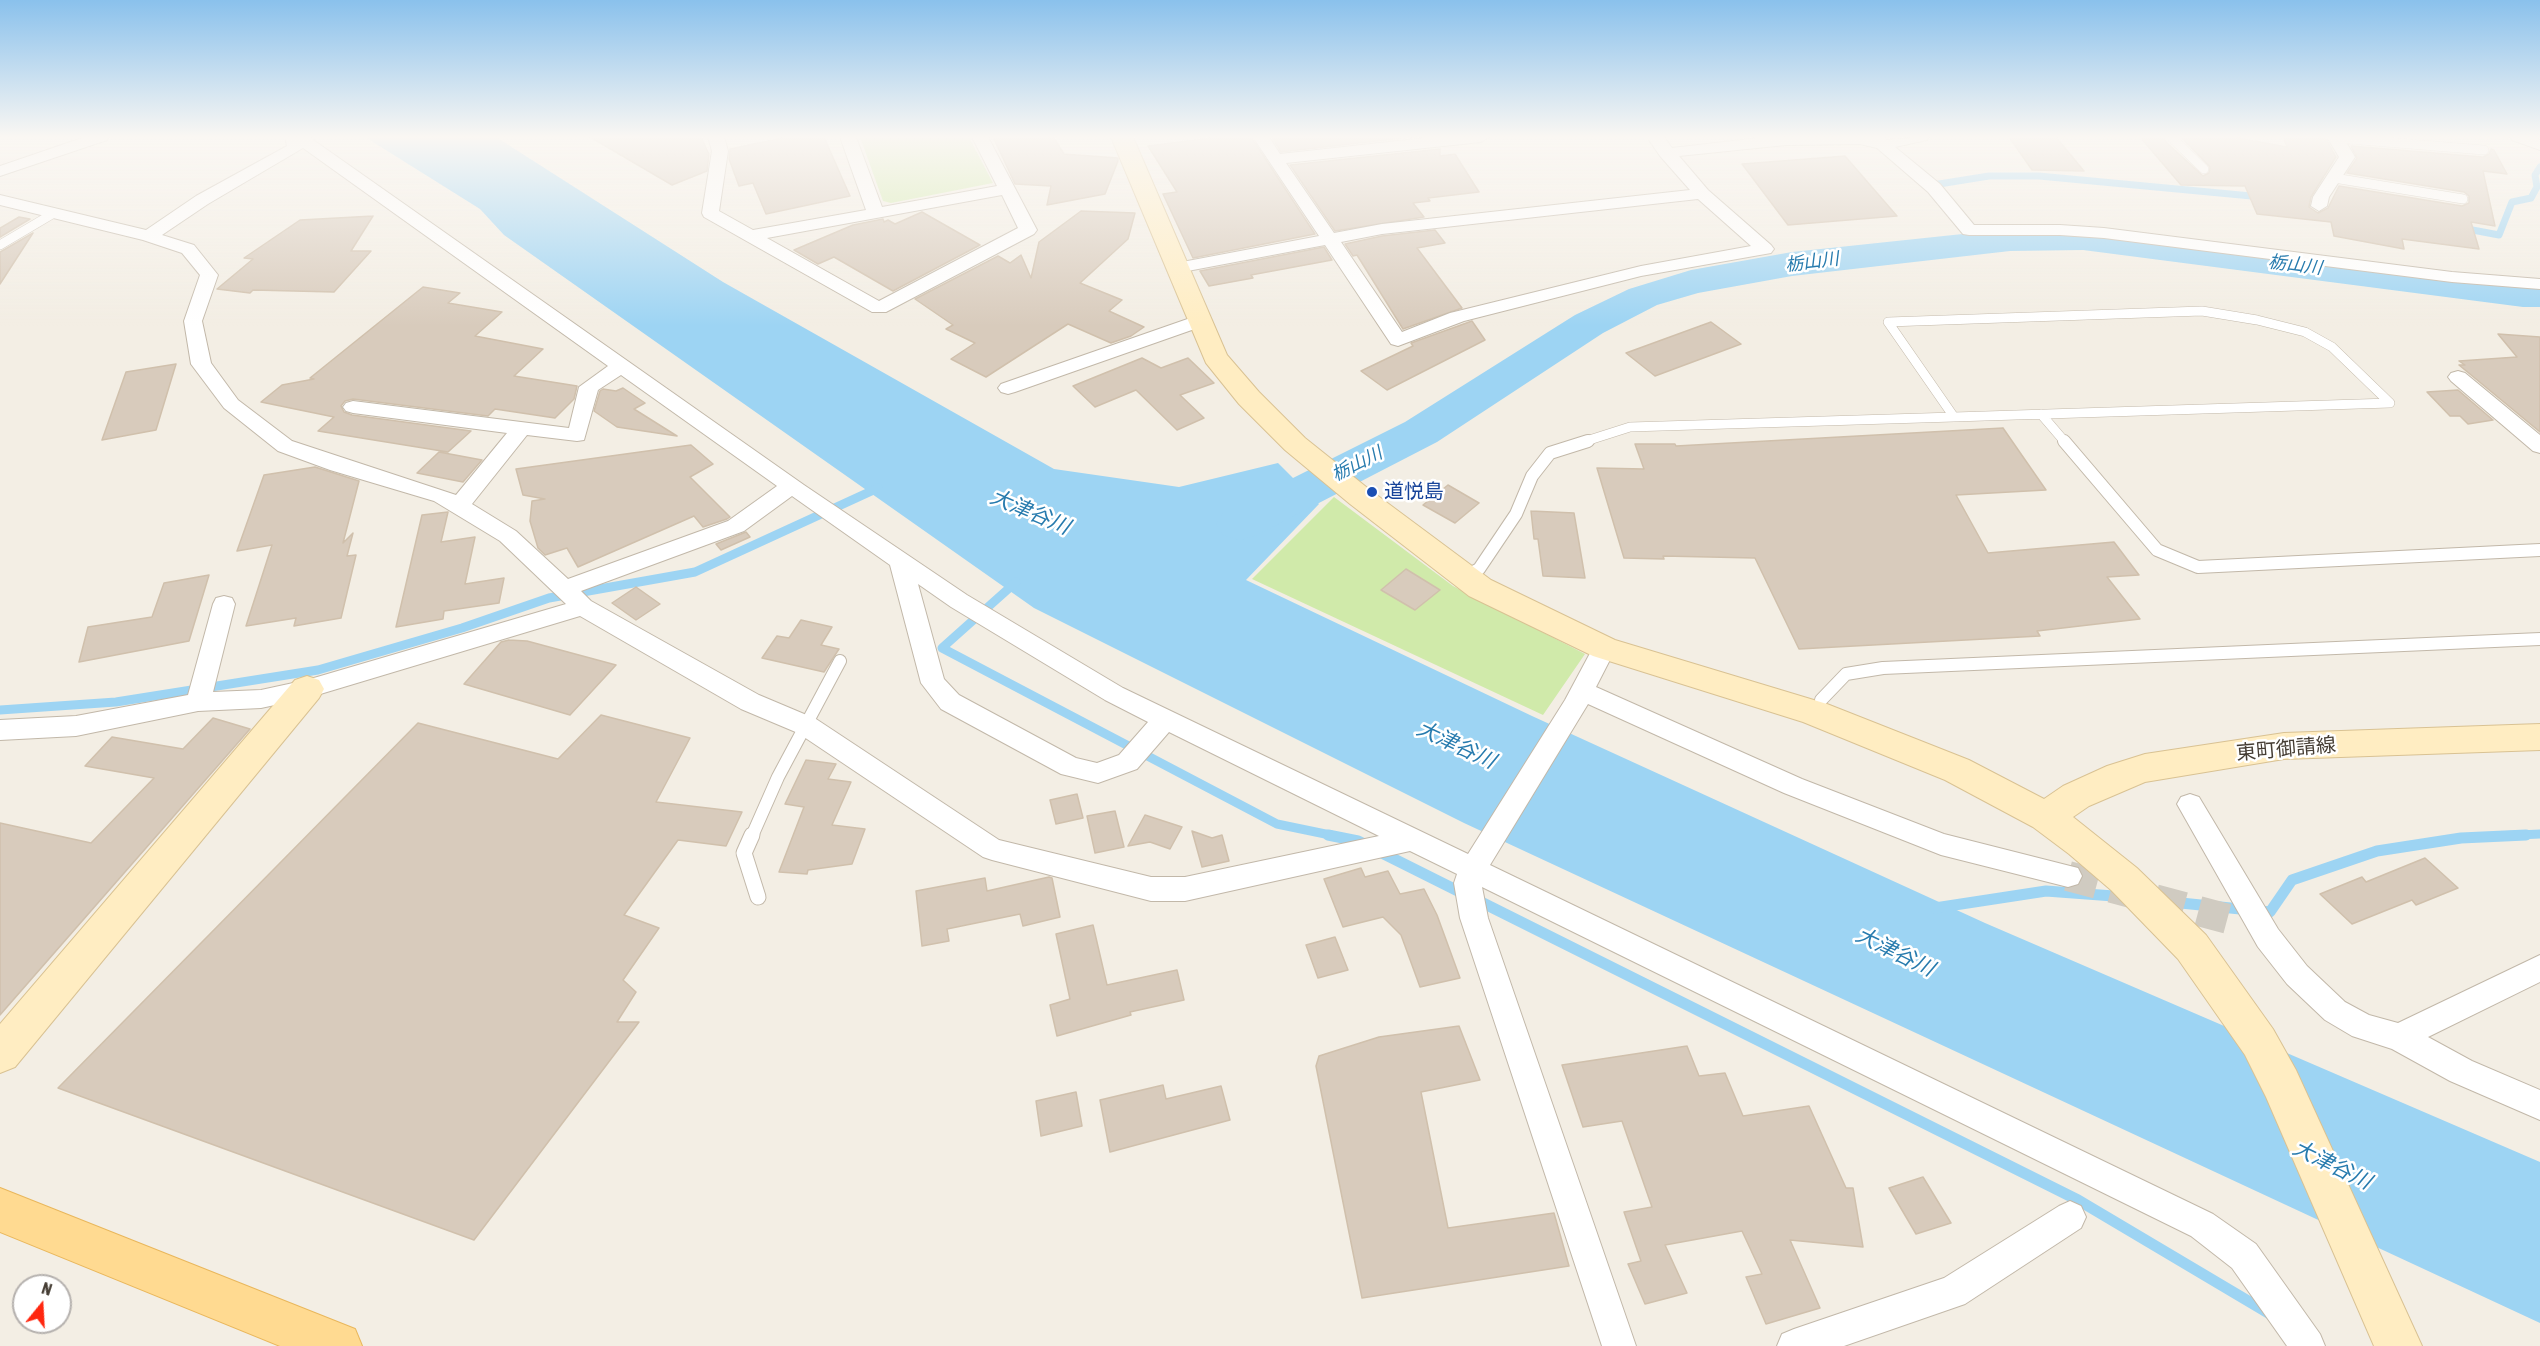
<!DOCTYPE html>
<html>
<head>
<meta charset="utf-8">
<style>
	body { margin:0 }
	#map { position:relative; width:2540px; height:1346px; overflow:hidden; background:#f3eee4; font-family:"Asap Condensed",sans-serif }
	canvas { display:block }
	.north { position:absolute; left:12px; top:1274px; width:60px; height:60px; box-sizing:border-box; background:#fff; border:2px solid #b5b1ae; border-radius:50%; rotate:18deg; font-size:16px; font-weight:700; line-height:24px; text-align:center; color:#453d34 }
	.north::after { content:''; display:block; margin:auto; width:21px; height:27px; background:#ff270f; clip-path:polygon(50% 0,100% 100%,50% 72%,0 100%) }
</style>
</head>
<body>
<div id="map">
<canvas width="2540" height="1346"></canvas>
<div class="north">N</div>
</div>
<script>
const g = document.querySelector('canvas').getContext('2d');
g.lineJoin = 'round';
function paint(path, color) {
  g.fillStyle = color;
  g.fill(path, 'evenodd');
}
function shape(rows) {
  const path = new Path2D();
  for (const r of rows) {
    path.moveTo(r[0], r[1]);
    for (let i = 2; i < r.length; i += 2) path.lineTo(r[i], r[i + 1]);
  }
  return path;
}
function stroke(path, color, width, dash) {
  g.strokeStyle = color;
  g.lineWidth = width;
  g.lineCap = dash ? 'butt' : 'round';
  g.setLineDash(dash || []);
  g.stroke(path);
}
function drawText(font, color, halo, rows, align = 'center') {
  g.font = font + ' "Asap Condensed","Noto Sans JP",sans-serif';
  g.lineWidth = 5;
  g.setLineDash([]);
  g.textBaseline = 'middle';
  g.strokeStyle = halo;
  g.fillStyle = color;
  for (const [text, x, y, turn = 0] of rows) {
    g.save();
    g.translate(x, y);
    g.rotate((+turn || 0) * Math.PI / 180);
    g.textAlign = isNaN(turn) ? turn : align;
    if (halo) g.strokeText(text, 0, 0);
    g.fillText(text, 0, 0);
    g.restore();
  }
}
const green = shape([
	[860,137,969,137,993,183,891,203,883,201],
	[1334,497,1453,586,1585,654,1543,715,1252,579]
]);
const water = shape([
	[365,137,496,137,723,282,1054,469,1179,487,1278,463,1319,504,1246,580,1532,716,1985,923,2540,1162,2540,1323,1464,823,1034,608,504,235,480,209]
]);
const streamFar2 = shape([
	[1939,184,1989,176,2039,176,2262,197],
	[2462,228,2499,235,2512,202,2531,198,2537,187,2535,175,2540,167]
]);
const streamFar1 = shape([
	[1016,582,942,648,1277,824,1335,836],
	[0,710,116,702,318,670,462,628,549,598,695,572,878,488],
	[2497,836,2540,834]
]);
const stream = shape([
	[1328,835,1358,841,1464,894],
	[1477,900,2078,1200,2270,1314],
	[2161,901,2270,912,2292,880,2377,851,2461,838,2526,835],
	[1935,908,2046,891,2127,897]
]);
const river = shape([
	[2083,228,2523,283,2540,283,2540,307,2523,307,2083,250,2010,251,1792,276,1698,293,1657,305,1603,333,1437,442,1257,535,1240,540,1223,535,1216,524,1223,513,1405,422,1575,315,1629,289,1691,270,1792,252,2010,229,2083,228]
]);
const building = shape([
	[590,137,701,137,709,154,707,171,672,185,590,137],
	[787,137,824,137,850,196,766,214,753,183,739,186,729,159,730,149,787,137],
	[993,137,1054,138,1064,154,1118,158,1118,161,1105,194,1047,205,1051,186,1015,184,993,137],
	[1220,137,1251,137,1315,234,1193,258,1163,194,1177,192,1148,146,1220,137],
	[1272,137,1411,137,1281,152,1272,137],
	[2009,137,2056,137,2084,171,2032,170,2009,137],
	[2140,137,2164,137,2166,142,2203,176,2209,173,2210,167,2181,137,2232,137,2287,147,2283,137,2325,137,2336,157,2311,197,2309,207,2318,213,2328,208,2339,186,2462,206,2469,203,2469,196,2464,192,2347,173,2357,158,2351,146,2483,157,2489,154,2491,149,2494,150,2507,174,2483,171,2495,226,2471,222,2479,249,2402,239,2404,249,2334,236,2331,222,2257,214,2245,186,2181,185,2140,137],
	[1440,149,1440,156,1455,154,1479,192,1428,198,1430,201,1413,203,1424,217,1335,231,1290,165,1440,149],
	[1845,156,1897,216,1788,225,1742,164,1845,156],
	[1081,211,1135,213,1128,239,1080,283,1122,300,1109,311,1144,327,1131,336,1111,343,1068,324,986,377,951,359,975,343,946,329,953,325,915,299,998,256,1010,263,1021,255,1031,278,1039,242,1081,211],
	[922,212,980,245,893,291,834,257,818,264,794,250,853,225,883,219,884,222,888,220,895,224,922,212],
	[373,216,351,251,371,251,334,292,253,290,250,293,217,289,253,259,244,258,300,220,373,216],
	[19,217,30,219,0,237,0,228,19,217],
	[1435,230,1445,243,1417,248,1462,308,1403,329,1357,255,1353,256,1345,244,1382,236,1435,230],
	[33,233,0,284,0,252,33,233],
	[1324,247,1332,260,1251,275,1253,278,1209,286,1200,271,1324,247],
	[423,287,460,293,448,303,502,312,475,336,543,349,514,376,577,386,574,399,555,418,495,409,488,416,353,399,345,401,341,406,344,412,352,415,471,431,448,452,318,431,334,417,261,402,282,385,314,379,310,378,423,287],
	[1472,321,1485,340,1387,390,1361,371,1413,346,1411,343,1472,321],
	[1711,322,1741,344,1655,376,1626,353,1711,322],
	[2498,334,2540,337,2540,432,2459,365,2465,365,2459,361,2517,357,2498,334],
	[1142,358,1161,368,1188,358,1214,383,1180,395,1204,418,1177,430,1136,390,1095,407,1073,386,1142,358],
	[176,364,156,430,102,440,126,372,176,364],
	[623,388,645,403,634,409,677,436,617,427,594,411,600,391,603,389,616,391,623,388],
	[2458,390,2493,420,2468,424,2460,416,2450,416,2427,392,2458,390],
	[2003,428,2046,490,1956,495,1988,553,2114,542,2139,575,2107,577,2140,619,2037,631,2040,636,1799,649,1755,558,1663,556,1664,559,1624,558,1597,468,1644,469,1635,444,1675,444,1676,446,2003,428],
	[691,445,713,464,690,477,730,517,727,519,703,527,694,516,578,567,567,548,545,555,538,548,530,521,532,501,545,499,523,495,516,469,691,445],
	[439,452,482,460,463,482,417,473,439,452],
	[315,467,359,481,343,543,353,533,347,556,356,555,341,618,294,626,296,618,246,626,272,545,237,551,264,475,315,467],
	[1448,485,1479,503,1455,523,1423,505,1448,485],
	[1531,511,1574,513,1585,578,1543,576,1538,539,1534,539,1531,511],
	[448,512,441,542,475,537,465,584,504,578,499,603,444,611,443,619,396,627,422,515,448,512],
	[746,532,750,537,721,550,716,544,746,532],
	[1406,569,1440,590,1415,610,1381,590,1406,569],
	[209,575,189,641,79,662,88,627,152,617,164,583,209,575],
	[636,587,660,604,636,620,612,603,636,587],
	[801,620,832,627,821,645,839,649,824,672,762,658,777,636,789,638,801,620],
	[509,640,527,641,616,665,570,715,464,684,501,642,509,640],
	[601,715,690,738,656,802,742,812,726,846,678,840,624,915,659,928,623,980,636,992,617,1022,639,1022,474,1240,58,1088,418,723,558,759,601,715],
	[213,718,250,729,0,1015,0,823,91,843,154,778,85,766,112,737,183,749,213,718],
	[806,760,836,764,828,779,851,782,832,825,865,829,852,864,808,870,807,874,779,872,804,807,785,804,806,760],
	[1077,794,1083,818,1056,824,1050,800,1077,794],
	[1115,811,1124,847,1095,853,1087,816,1115,811],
	[1145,815,1182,827,1170,849,1150,842,1128,846,1145,815],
	[1192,831,1212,838,1222,835,1229,861,1202,867,1192,831],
	[2425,858,2458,888,2416,905,2412,900,2352,924,2320,894,2362,877,2366,882,2425,858],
	[1361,868,1365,877,1388,871,1400,894,1424,889,1437,915,1460,978,1420,987,1401,935,1383,917,1343,927,1324,879,1361,868],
	[1049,877,1052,878,1060,917,1023,926,1020,914,947,929,949,941,922,946,916,891,985,878,987,891,1049,877],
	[1093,925,1107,985,1177,970,1184,1000,1130,1012,1131,1015,1057,1036,1050,1005,1070,999,1056,934,1093,925],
	[1335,937,1348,970,1318,978,1306,945,1335,937],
	[1459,1026,1480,1080,1421,1092,1448,1228,1554,1213,1569,1266,1362,1298,1316,1066,1319,1056,1379,1037,1459,1026],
	[1687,1046,1699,1076,1725,1073,1743,1116,1809,1106,1846,1188,1853,1188,1863,1247,1790,1240,1820,1308,1766,1324,1746,1277,1762,1274,1742,1231,1665,1245,1687,1293,1645,1304,1628,1264,1641,1261,1624,1212,1652,1207,1622,1121,1583,1127,1562,1065,1687,1046],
	[1163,1085,1166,1099,1221,1086,1230,1120,1110,1152,1100,1100,1163,1085],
	[1076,1092,1082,1126,1041,1136,1036,1101,1076,1092],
	[1923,1177,1951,1223,1916,1234,1889,1188,1923,1177]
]);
const streetTunnel = shape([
	[2068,876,2236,921]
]);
const laneFar2 = shape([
	[2171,137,2204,169],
	[2336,138,2484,150],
	[2334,178,2463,199],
	[0,245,54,213],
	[2202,311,2257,320,2305,332,2332,347,2390,403,1954,417,1888,322,2202,311],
	[2041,414,2065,442],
	[1583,442,1630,427,1954,417]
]);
const laneFar1 = shape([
	[2064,441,2157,550,2198,567,2540,550],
	[1464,577,1479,569,1516,514,1532,476,1550,453,1588,441],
	[1821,700,1846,674,1883,668,2540,639],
	[752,836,778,777,840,661]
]);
const lane = shape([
	[752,835,744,853,758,897]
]);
const street = shape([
	[85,137,109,137,107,140,0,176,0,166,85,137],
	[285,137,309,137,804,485,967,595,1123,688,1468,854,1565,700,1596,642,1604,639,1612,642,1616,648,1596,687,1802,779,1944,834,2078,868,2082,876,2078,884,2068,887,1941,855,1784,793,1588,704,1490,865,2213,1214,2256,1244,2320,1334,2325,1346,2287,1346,2232,1268,2191,1236,1482,887,1488,918,1636,1346,1602,1346,1460,918,1454,883,1457,874,1410,851,1185,901,1151,901,992,860,983,857,798,733,741,709,580,616,307,698,261,708,198,711,76,736,0,740,0,720,76,716,188,695,213,604,216,598,224,596,232,598,235,604,213,692,261,690,307,680,566,604,500,541,434,501,330,470,278,451,224,408,191,364,184,321,200,275,182,253,143,240,0,205,0,195,146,230,196,196,287,146,285,137],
	[303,148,608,366,579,387,569,428,353,401,346,403,343,407,346,411,353,413,507,433,456,495,292,441,238,400,211,363,202,321,218,275,194,245,162,235,208,204,303,148],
	[621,375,777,486,728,521,568,579,516,531,472,504,527,435,577,441,584,440,598,390,621,375],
	[792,496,890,565,921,683,941,709,1061,774,1098,783,1137,769,1169,732,1379,836,1185,877,1151,877,999,840,816,719,759,695,591,601,581,591,744,531,792,496],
	[918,584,951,607,1105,700,1148,722,1119,755,1097,763,1076,758,959,695,944,679,918,584],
	[708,137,724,137,728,151,719,211,753,230,866,210,840,137,856,137,882,207,997,186,972,137,988,137,1037,230,1034,234,886,312,872,312,704,217,702,213,712,151,708,137],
	[1002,195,1018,228,879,301,767,238,1002,195],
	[1253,137,1269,137,1280,154,1434,137,1489,137,1481,142,1286,163,1334,233,1382,224,1690,190,1660,156,1647,137,1664,137,1672,148,1767,137,1884,137,1886,140,1929,137,1927,140,1895,147,1940,184,1974,225,2060,225,2104,228,2452,272,2540,279,2540,289,2452,282,2104,238,2060,235,1969,235,1963,234,1928,192,1877,148,1860,144,1786,145,1679,156,1708,190,1771,245,1774,249,1771,253,1641,276,1464,321,1398,346,1391,344,1325,245,1177,273,1171,272,1168,268,1171,264,1177,263,1319,236,1253,137],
	[1698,199,1751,246,1641,266,1450,313,1402,332,1341,242,1382,234,1698,199],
	[2327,137,2343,137,2355,157,2329,197,2327,206,2319,211,2311,206,2313,197,2339,157,2327,137],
	[2510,137,2534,137,2540,140,2540,150,2512,140,2510,137],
	[1199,315,1206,317,1208,321,1206,325,1015,392,1008,394,1001,392,998,388,1001,384,1199,315],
	[2458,371,2465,373,2540,435,2540,453,2533,451,2451,381,2448,377,2451,373,2458,371],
	[2190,794,2199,797,2278,929,2307,966,2345,1002,2369,1015,2398,1023,2540,955,2540,982,2428,1037,2472,1061,2540,1090,2540,1120,2450,1081,2392,1049,2352,1036,2325,1020,2287,984,2258,947,2177,804,2181,797,2190,794],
	[2070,1201,2081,1206,2086,1217,2081,1228,1965,1304,1844,1346,1777,1346,1782,1334,1794,1329,1944,1278,2059,1206,2070,1201]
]);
const secondary = shape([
	[1111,137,1133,137,1227,355,1259,392,1305,438,1370,490,1491,580,1615,640,1827,704,1969,760,2044,799,2063,786,2107,766,2145,754,2284,733,2540,724,2540,750,2284,759,2145,782,2089,806,2073,817,2137,868,2206,935,2273,1029,2296,1070,2422,1346,2374,1346,2266,1097,2245,1055,2178,959,2111,890,2069,854,2033,827,1945,780,1803,722,1593,656,1469,596,1350,504,1285,450,1239,404,1206,363,1111,137],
	[307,676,319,680,324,689,319,698,15,1067,0,1073,0,1024,295,680,307,676]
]);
const primary = shape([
	[0,1188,355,1329,362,1346,280,1346,0,1232,0,1188]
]);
const markers = [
	[1372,492,6,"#1a4fb4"]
];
const farWaternames = [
	["栃山川",1812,262,-7],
	["栃山川",2295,265,7],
	["栃山川",1357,464,-27]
];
const transitNames = [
	["道悦島",1384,492]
];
const streetNames = [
	["東町御請線",2286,749,-5]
];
const waterNames = [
	["大津谷川",1030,512,23],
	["大津谷川",1456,745,25],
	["大津谷川",1895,952,26],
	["大津谷川",2332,1165,26]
];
paint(green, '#d0eaaa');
paint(water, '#9dd4f3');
stroke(streamFar2, '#9dd4f3', 7);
stroke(streamFar1, '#9dd4f3', 9);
stroke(stream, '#9dd4f3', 11);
paint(river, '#9dd4f3');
paint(building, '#d8cbbc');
stroke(building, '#d0c0ac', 1.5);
stroke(streetTunnel, '#d0cbc1', 30, [30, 15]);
stroke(laneFar2, '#c2b8a9', 10);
stroke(laneFar1, '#c2b8a9', 14);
stroke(lane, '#c2b8a9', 17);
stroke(street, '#c2b8a9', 2);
stroke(secondary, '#d9c293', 2);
stroke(primary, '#e9b75c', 2);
stroke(laneFar2, '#fff', 9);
stroke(laneFar1, '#fff', 12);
stroke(lane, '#fff', 15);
paint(street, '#fff');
paint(secondary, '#ffedc2');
paint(primary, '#ffda91');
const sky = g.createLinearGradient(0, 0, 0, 326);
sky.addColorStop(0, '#8ac1ec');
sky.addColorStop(0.42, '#faf7f3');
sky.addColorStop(1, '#faf7f300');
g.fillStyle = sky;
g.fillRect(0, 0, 2540, 326);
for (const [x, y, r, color] of markers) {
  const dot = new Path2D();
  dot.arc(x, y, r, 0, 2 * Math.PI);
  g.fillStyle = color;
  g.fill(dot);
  stroke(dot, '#fff', 2);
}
drawText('italic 18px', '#277bae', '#fff', farWaternames);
drawText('20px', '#164399', '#fff', transitNames, 'left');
drawText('20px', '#453d34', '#fff', streetNames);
drawText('italic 21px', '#277bae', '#fff', waterNames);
</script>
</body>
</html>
